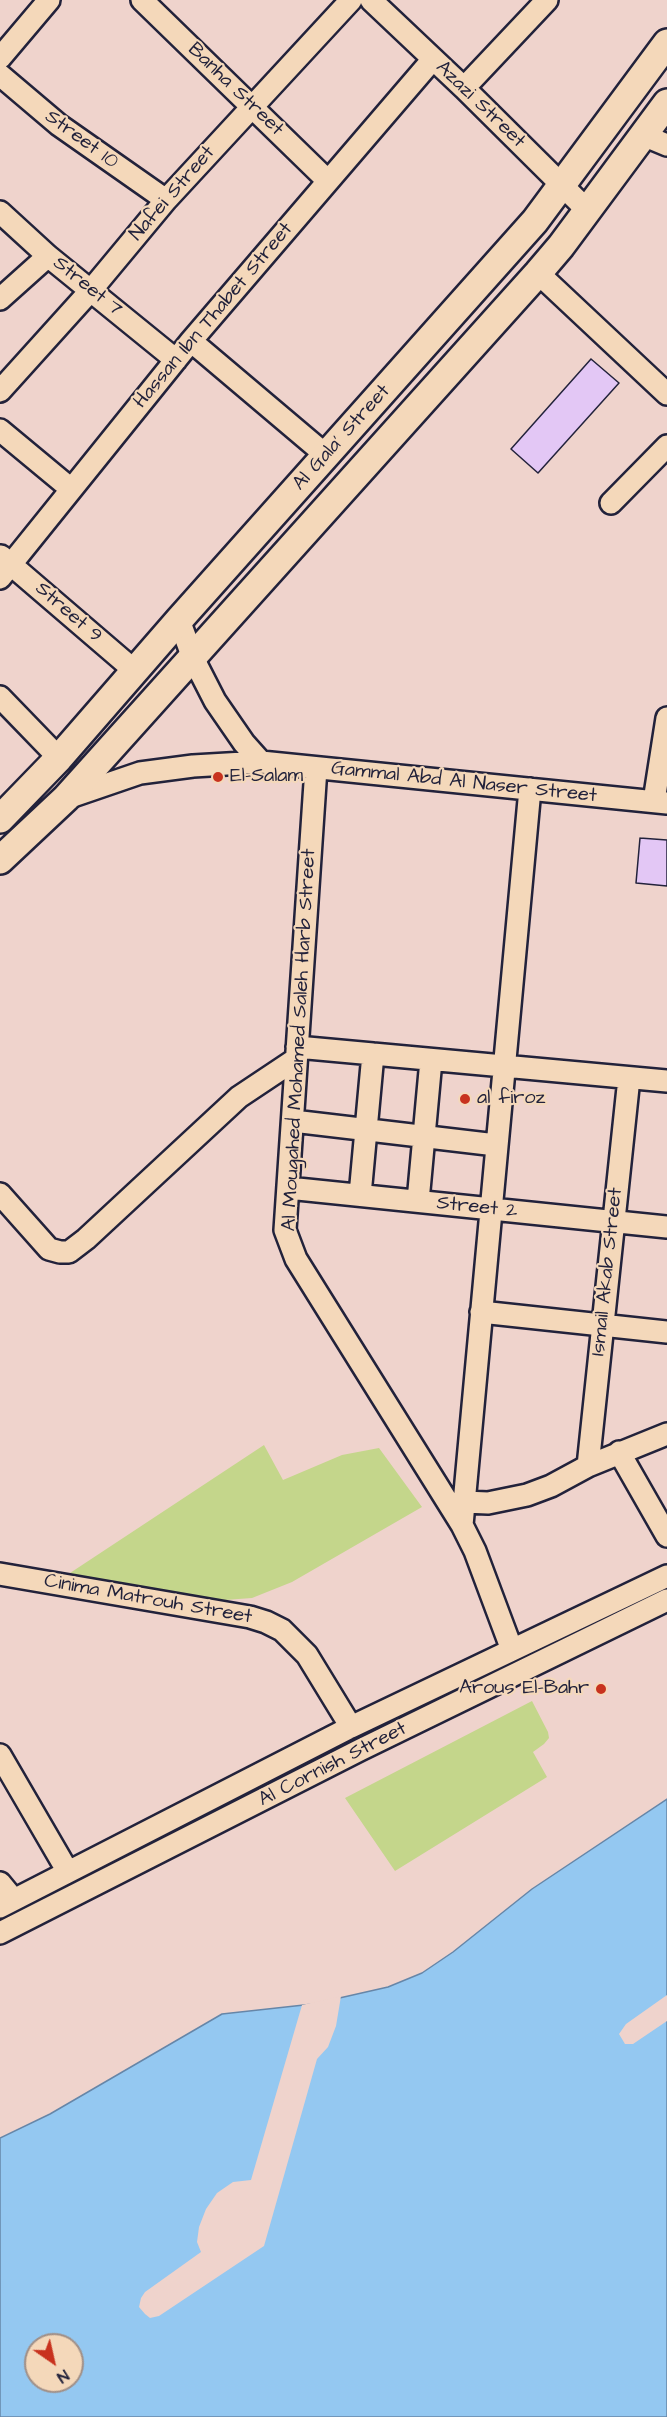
<!DOCTYPE html>
<html>
<head>
<meta charset="utf-8">
<style>
	body { margin:0 }
	#map { position:relative; width:667px; height:2417px; overflow:hidden; background:#efd3cc; font-family:"Architects Daughter",sans-serif }
	canvas { display:block }
	.north { position:absolute; left:24px; top:2333px; width:60px; height:60px; box-sizing:border-box; background:#f4d8ba; border:2px solid #a08f87; border-radius:50%; rotate:146deg; font-size:16px; font-weight:700; line-height:24px; text-align:center; color:#22223b }
	.north::after { content:''; display:block; margin:auto; width:21px; height:27px; background:#c8321e; clip-path:polygon(50% 0,100% 100%,50% 72%,0 100%) }
</style>
</head>
<body>
<div id="map">
<canvas width="667" height="2417"></canvas>
<div class="north">N</div>
</div>
<script>
const g = document.querySelector('canvas').getContext('2d');
g.lineJoin = 'round';
function paint(path, color) {
  g.fillStyle = color;
  g.fill(path, 'evenodd');
}
function shape(rows) {
  const path = new Path2D();
  for (const r of rows) {
    path.moveTo(r[0], r[1]);
    for (let i = 2; i < r.length; i += 2) path.lineTo(r[i], r[i + 1]);
  }
  return path;
}
function stroke(path, color, width, dash) {
  g.strokeStyle = color;
  g.lineWidth = width;
  g.lineCap = dash ? 'butt' : 'round';
  g.setLineDash(dash || []);
  g.stroke(path);
}
function drawText(font, color, halo, rows, align = 'center') {
  g.font = font + ' "Architects Daughter",sans-serif';
  g.lineWidth = 4.5;
  g.setLineDash([]);
  g.textBaseline = 'middle';
  g.strokeStyle = halo;
  g.fillStyle = color;
  for (const [text, x, y, turn = 0] of rows) {
    g.save();
    g.translate(x, y);
    g.rotate((+turn || 0) * Math.PI / 180);
    g.textAlign = isNaN(turn) ? turn : align;
    if (halo) g.strokeText(text, 0, 0);
    g.fillText(text, 0, 0);
    g.restore();
  }
}
const green = shape([
	[264,1445,283,1480,342,1455,379,1448,422,1507,292,1582,252,1598,225,1600,67,1575],
	[532,1701,548,1732,549,1738,544,1744,533,1752,547,1777,395,1871,345,1798]
]);
const water = shape([
	[667,1799,667,2417,0,2417,0,2138,50,2114,222,2014,313,2004,388,1987,422,1973,453,1952,532,1889,667,1799],
	[36,2345,72,2345,72,2381,36,2381,36,2345]
]);
const pier = shape([
	[667,1995,667,2021,633,2044,625,2044,619,2034,626,2024],
	[341,1996,336,2026,328,2047,317,2059,264,2246,159,2316,150,2318,145,2314,139,2307,141,2298,145,2292,201,2252,197,2242,199,2227,206,2209,217,2193,233,2182,251,2180,302,2005]
]);
const building = shape([
	[591,359,619,383,538,473,511,449,591,359],
	[640,838,667,840,667,886,636,883,640,838]
]);
const minor = shape([
	[142,0,328,181],
	[371,0,464,88,588,211],
	[0,58,49,0],
	[0,75,59,125,166,200],
	[464,88,547,0],
	[643,135,667,145],
	[0,212,48,256,176,360],
	[538,273,667,394],
	[0,299,48,256],
	[191,341,327,456],
	[0,391,92,289,166,200,351,0],
	[0,430,71,489],
	[611,503,667,446],
	[1,556,135,671],
	[0,578,191,341,433,59],
	[179,620,193,658,215,701,244,743,261,762],
	[0,697,59,758],
	[316,768,285,1230,296,1259,462,1525,475,1551,512,1650],
	[67,798,140,773,193,766,261,762,667,803],
	[654,801,667,718],
	[297,1047,667,1081],
	[293,1121,496,1145],
	[288,1188,667,1227],
	[0,1194,49,1249,60,1252,69,1252,86,1239,239,1097,296,1059],
	[360,1195,373,1054],
	[418,1201,431,1060],
	[481,1312,667,1332],
	[619,1452,667,1536],
	[588,1466,629,1078],
	[464,1502,488,1503,527,1495,551,1486,588,1466,667,1434],
	[462,1525,530,789],
	[0,1574,250,1617,266,1622,282,1630,307,1655,351,1727],
	[0,1755,68,1872],
	[0,1883,14,1900],
	[0,1907,351,1727,667,1576],
	[0,1933,360,1750,667,1600]
]);
const major = shape([
	[0,819,59,758,179,620,535,221,667,43],
	[0,860,66,798,538,273,561,246,667,103]
]);
const markers = [
	[218,777,6,"#c8321e"],
	[465,1099,6,"#c8321e"],
	[601,1689,6,"#c8321e"]
];
const streetNames = [
	["Banha Street",235,90,44],
	["Azazi Street",480,105,44],
	["Street 10",81,140,36],
	["Nafei Street",173,194,-49],
	["Street 7",87,287,39],
	["Hassan Ibn Thabet Street",214,316,-50],
	["Al Gala' Street",342,438,-48],
	["Street 9",68,613,41],
	["Gammal Abd Al Naser Street",464,783,6],
	["Al Mougahed Mohamed Saleh Harb Street",300,1040,-87],
	["Street 2",477,1208,6],
	["Ismail Akab Street",608,1272,-84],
	["Cinima Matrouh Street",148,1600,10],
	["Al Cornish Street",333,1765,-27]
];
const poiNames = [
	["El-Salam",230,777],
	["al firoz",477,1099],
	["Arous El-Bahr",589,1689,"right"]
];
paint(green, '#c4d68b');
paint(water, '#94c8f1');
stroke(water, '#6686a8', 1.5);
paint(pier, '#efd3cc');
paint(building, '#e3c7f5');
stroke(building, '#22223b', 1.5);
stroke(minor, '#22223b', 26);
stroke(major, '#22223b', 32);
stroke(minor, '#f4d8ba', 21);
stroke(major, '#f4d8ba', 27);
for (const [x, y, r, color] of markers) {
  const dot = new Path2D();
  dot.arc(x, y, r, 0, 2 * Math.PI);
  g.fillStyle = color;
  g.fill(dot);
  stroke(dot, '#f4d8ba', 2);
}
drawText('20px', '#22223b', '#f4d8ba', streetNames);
drawText('20px', '#22223b', '#f4d8ba', poiNames, 'left');
</script>
</body>
</html>
